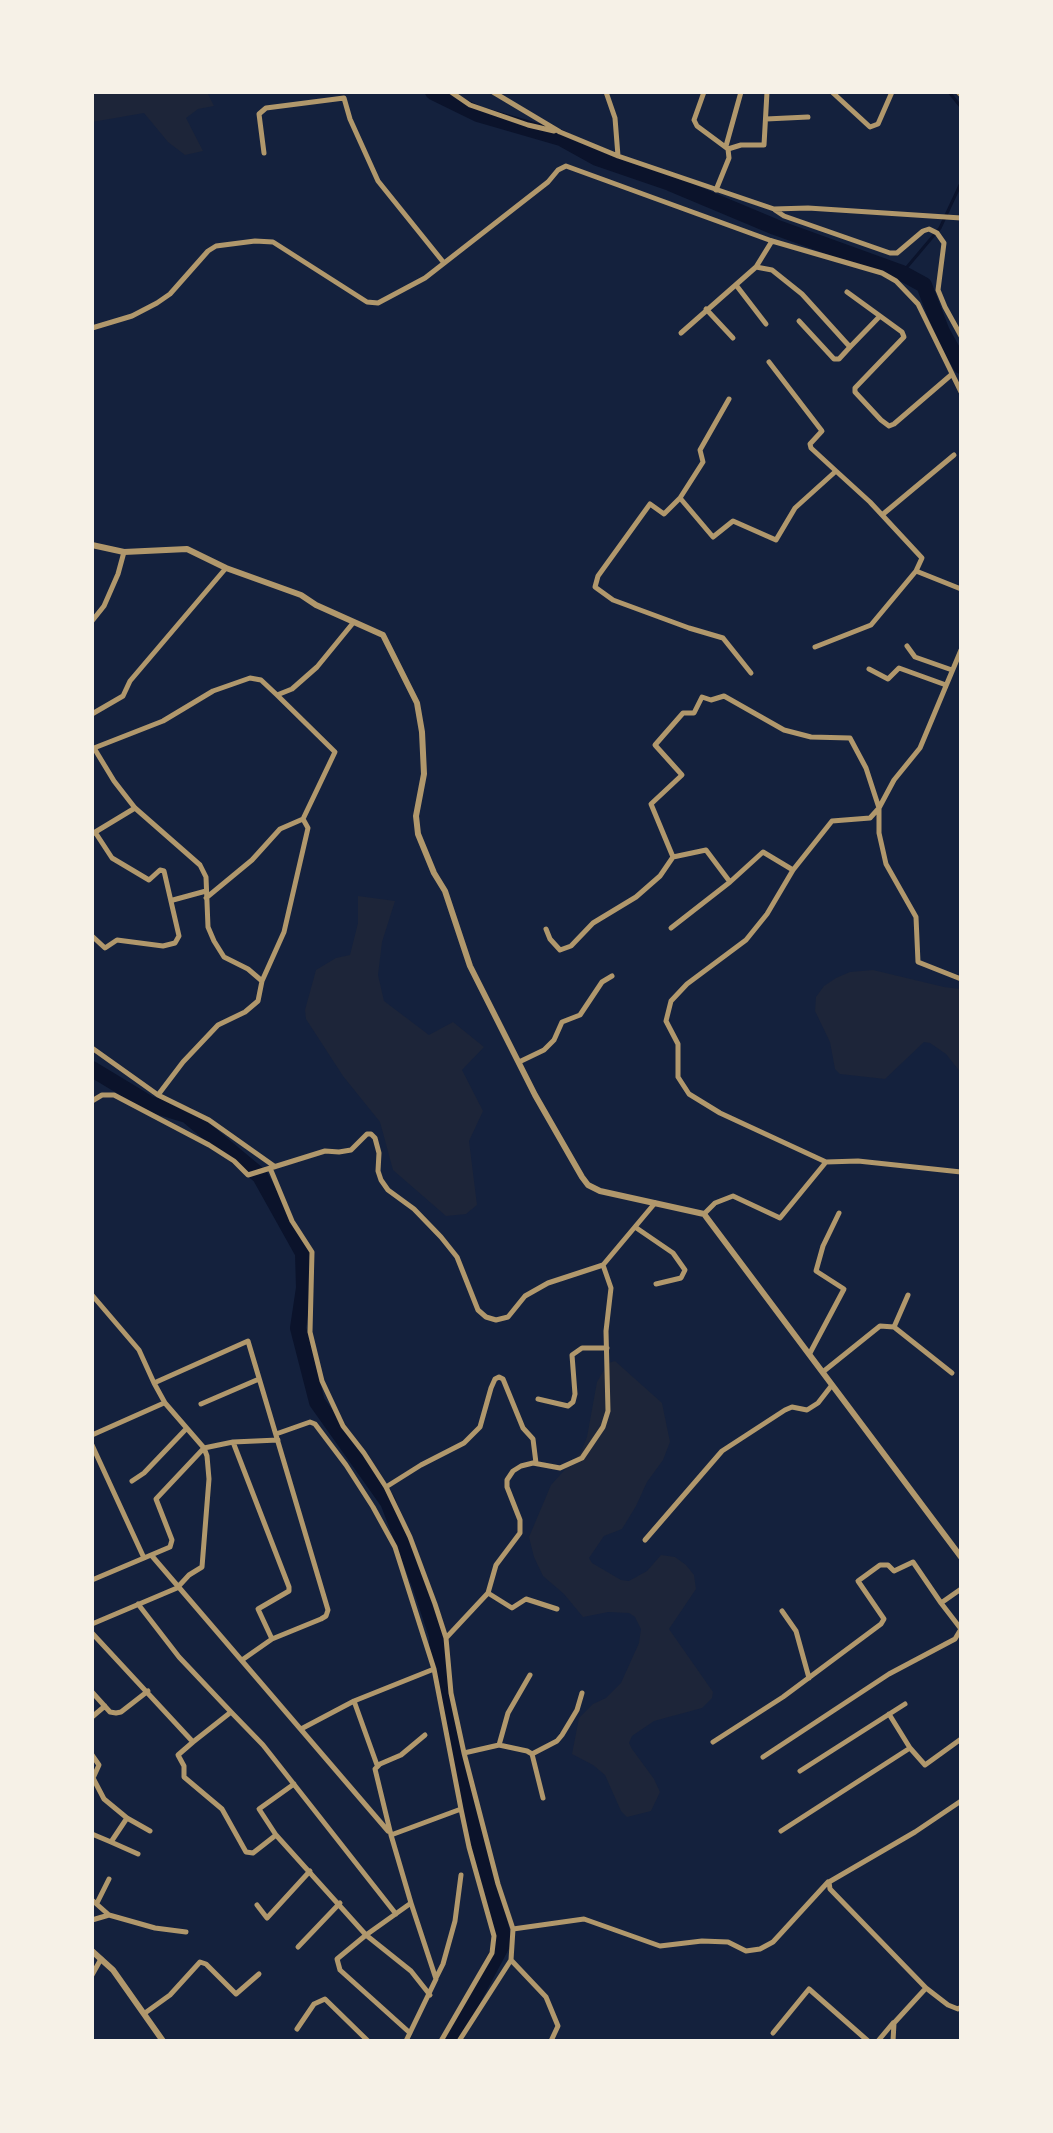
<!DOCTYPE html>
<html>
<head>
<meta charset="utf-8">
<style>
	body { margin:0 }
	#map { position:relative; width:1053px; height:2133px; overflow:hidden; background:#14213d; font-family:Raleway,sans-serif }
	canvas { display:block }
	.frame { position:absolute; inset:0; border:94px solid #f6f1e7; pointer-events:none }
</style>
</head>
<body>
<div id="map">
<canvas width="1053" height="2133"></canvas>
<div class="frame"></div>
</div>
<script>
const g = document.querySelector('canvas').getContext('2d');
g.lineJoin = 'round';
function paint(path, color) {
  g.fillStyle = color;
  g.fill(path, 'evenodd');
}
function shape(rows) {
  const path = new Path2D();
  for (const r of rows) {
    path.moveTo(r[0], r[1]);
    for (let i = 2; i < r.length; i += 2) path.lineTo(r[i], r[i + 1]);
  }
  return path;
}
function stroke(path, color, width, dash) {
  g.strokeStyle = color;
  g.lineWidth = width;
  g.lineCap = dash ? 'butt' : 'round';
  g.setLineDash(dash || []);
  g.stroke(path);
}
const green = shape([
	[92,92,207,92,214,106,198,109,186,118,203,151,185,155,168,142,144,113,92,122],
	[358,896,395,901,382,942,378,975,384,1001,429,1035,453,1022,484,1047,462,1070,483,1111,469,1141,477,1205,466,1214,446,1216,393,1170,380,1122,343,1076,306,1019,305,1010,316,970,336,958,350,955,358,923],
	[873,970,944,987,961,989,961,1073,946,1054,930,1043,924,1042,885,1079,840,1074,835,1069,830,1042,815,1011,816,997,824,986,836,978,850,972],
	[615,1361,662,1403,670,1442,663,1460,647,1482,636,1506,622,1529,604,1536,589,1558,592,1563,621,1580,629,1581,647,1571,661,1555,675,1557,686,1565,694,1575,696,1589,669,1629,713,1692,712,1698,702,1708,654,1721,632,1736,629,1743,632,1749,654,1779,660,1792,651,1811,627,1817,621,1811,605,1775,593,1765,572,1754,579,1718,593,1704,606,1698,621,1683,639,1643,641,1629,635,1617,629,1613,608,1612,583,1617,564,1594,543,1576,534,1557,529,1537,551,1485,581,1452,587,1437,597,1382,608,1363]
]);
const stream = shape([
	[949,92,961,107],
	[902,273,940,228,961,183]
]);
const river = shape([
	[433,92,478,114,561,138,597,158,670,183,775,227,902,273,924,285,942,332,961,366],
	[92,1069,150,1104,187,1115,260,1176,303,1253,304,1288,298,1328,317,1402,388,1502,421,1588,437,1636,437,1653,467,1804,480,1855,491,1885,504,1941,451,2041]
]);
const minor = shape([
	[451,92,470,105,528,125,554,131],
	[493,92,560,132,618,156,774,209,808,208,961,218],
	[606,92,615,118,618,156],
	[704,92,694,120,697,126,728,149,729,158,716,190],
	[832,92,870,127,878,124,892,92],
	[958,92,961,95],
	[766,119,808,117],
	[726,146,741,92],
	[728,149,741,145,764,145,767,92],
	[264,153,259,114,266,108,344,98,350,119,378,181,444,263],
	[775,210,784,216,890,253,897,253,923,231,929,229,937,233,944,243,938,290,945,307,961,336],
	[756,267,772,270,802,294,850,347,880,316],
	[736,285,766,324],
	[847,292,902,332,904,337,855,388,855,392,881,420,889,426,894,424,951,375],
	[706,309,733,338],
	[799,321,834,359,839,359,850,347],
	[92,328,132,316,157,303,170,294,208,251,216,246,255,241,273,242,367,302,378,303,425,278,548,182,558,170,566,166,772,241,882,273,896,281,918,304,961,392],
	[681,333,756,267,772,241],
	[769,362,822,431,810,444,811,448,836,471],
	[680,498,703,462,700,450,729,399],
	[882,515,954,455],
	[92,621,104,606,118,574,124,552],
	[907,646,915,657,952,670],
	[815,647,871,625,916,571],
	[869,669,888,679,899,668,946,685],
	[751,673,723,638,689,628,613,600,595,587,598,576,650,504,664,514,680,498,713,537,733,521,776,540,795,508,836,471,870,502,922,558,916,571,961,589],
	[92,714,123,696,130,681,226,568],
	[92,834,135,808],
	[730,882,763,852,793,870],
	[206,898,252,860,280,829,303,819],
	[173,900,206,891],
	[671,928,730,882,706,850,673,857,651,804,682,775,655,745,683,713,694,713,702,697,711,700,724,696,784,730,811,737,850,738,866,768,879,808,879,833,886,864,916,917,918,962,961,979],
	[546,929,550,939,560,950,571,946,593,923,636,897,660,876,673,857],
	[92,936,105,948,117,940,163,946,175,943,179,936,164,871,160,870,149,880,112,858,95,832],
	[262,981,248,969,224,957,214,941,208,927,206,877,200,865,135,808,114,781,94,748,163,721,213,691,250,678,261,680,277,695,292,689,317,667,353,623],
	[92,1048,158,1095,209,1120,274,1166],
	[519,1062,544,1050,554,1040,562,1022,580,1015,602,982,612,976],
	[158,1095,183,1062,218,1025,245,1012,258,1001,262,981,284,932,308,828,303,819,335,752,277,695],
	[92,1101,102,1095,114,1095,209,1145,234,1161,248,1175,325,1151,339,1152,351,1150,367,1134,371,1134,375,1138,379,1153,378,1171,381,1180,388,1190,414,1209,441,1237,457,1257,478,1310,486,1317,496,1320,508,1317,525,1296,548,1283,603,1265,655,1203],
	[826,1162,720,1113,689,1094,678,1077,678,1044,666,1021,671,1001,687,984,746,940,767,914,793,870,832,821,870,818,879,808,894,780,920,748,961,650],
	[270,1168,292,1221,312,1252,310,1332,322,1381,343,1426,364,1453,386,1487,410,1537,435,1604,446,1638,451,1693,464,1753,498,1884,513,1929,511,1960,459,2041],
	[704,1214,715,1203,733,1196,780,1218,826,1162,858,1161,961,1172],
	[635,1227,673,1253,685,1270,681,1278,656,1284],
	[92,1295,139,1350,154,1383],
	[894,1327,952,1373],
	[810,1353,844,1289,816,1271,823,1246,839,1213],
	[824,1371,880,1326,894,1327,908,1295],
	[538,1399,568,1406,573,1402,575,1394,572,1355,582,1348,607,1348],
	[201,1404,259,1379],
	[276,1434,310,1422,315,1424,346,1465,373,1507,395,1547,434,1669,461,1809,391,1835],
	[92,1435,164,1403],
	[233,1442,278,1440],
	[92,1445,144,1558],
	[132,1481,144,1473,186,1429],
	[386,1487,421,1465,464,1443,480,1427,491,1388,495,1379,499,1377,503,1379,523,1428,533,1439,536,1463],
	[645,1540,722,1451,785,1410,792,1407,807,1410,818,1403,832,1385],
	[152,1556,388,1831],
	[92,1580,170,1547,172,1540,156,1499,204,1448,233,1442,289,1587,289,1591,258,1609,272,1639],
	[488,1593,512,1608,526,1599,557,1609],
	[782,1611,796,1631,809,1678],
	[92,1624,177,1588,189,1575,202,1567,209,1479,207,1456,204,1448,165,1403,154,1383,248,1341,328,1610,326,1616,321,1619,272,1639,242,1660],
	[92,1633,193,1742,231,1712,179,1657,138,1604],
	[446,1638,488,1593,496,1565,520,1533,520,1520,507,1487,507,1480,513,1471,521,1466,533,1463,560,1468,582,1458,603,1427,608,1411,606,1331,611,1288,603,1265],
	[92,1692,110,1712,116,1713,121,1712,148,1691],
	[354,1701,377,1765],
	[231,1712,263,1745,396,1914],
	[889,1714,910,1748],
	[92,1717,105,1706],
	[301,1729,354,1701,434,1669],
	[193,1742,178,1755,184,1766,184,1777,222,1809,246,1852,253,1853,276,1835,366,1935,411,1903,391,1835,375,1769,380,1764,401,1755,425,1735],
	[713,1742,783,1697,881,1624,884,1619,858,1581,880,1565,888,1565,894,1571,913,1562,941,1603,961,1589],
	[499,1745,508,1713,530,1675],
	[464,1753,499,1745,527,1751,532,1754,543,1798],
	[532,1754,557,1741,562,1735,577,1710,582,1693],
	[92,1755,99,1765,93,1778,104,1799,127,1818,111,1842,92,1834],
	[763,1757,889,1674,955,1639,961,1629,941,1603],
	[800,1771,905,1704],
	[127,1818,150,1831],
	[781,1831,910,1748,925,1765,961,1739],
	[276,1835,259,1809,294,1784],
	[111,1842,138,1854],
	[92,1900,109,1915],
	[97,1903,109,1879],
	[257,1905,267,1918,310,1871],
	[92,1920,109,1915,155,1928,186,1932],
	[513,1929,584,1919,660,1946,702,1941,728,1942,746,1951,760,1949,773,1942,828,1882],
	[298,1947,340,1903],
	[511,1960,546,1997,558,2026,551,2041],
	[92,1975,101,1959],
	[436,1978,443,1964,455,1921,461,1875],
	[926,1988,948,2005,958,2009,961,2007],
	[145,2013,170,1995,200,1962,206,1964,236,1994,259,1974],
	[297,2029,314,2004,325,1999,368,2041],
	[410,2033,340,1970,337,1959,366,1935,411,1971,430,1995],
	[773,2033,809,1989,868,2041],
	[406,2041,436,1979,411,1903],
	[441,2041,492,1953,494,1936,469,1847,461,1809],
	[878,2041,893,2023],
	[893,2041,894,2023,926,1988,830,1889,829,1882,915,1832,961,1801]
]);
const tertiary = shape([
	[92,545,124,552,187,549,226,568,301,595,316,605,383,635,417,703,422,732,424,774,416,816,418,834,434,873,445,891,470,966,535,1095,582,1177,588,1185,600,1191,704,1214,961,1557],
	[92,1951,113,1970,163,2041]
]);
paint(green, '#1d2539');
stroke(stream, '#0b132b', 3);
stroke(river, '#0b132b', 16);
stroke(minor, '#b1986c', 5);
stroke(tertiary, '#b1986c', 6);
</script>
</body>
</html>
